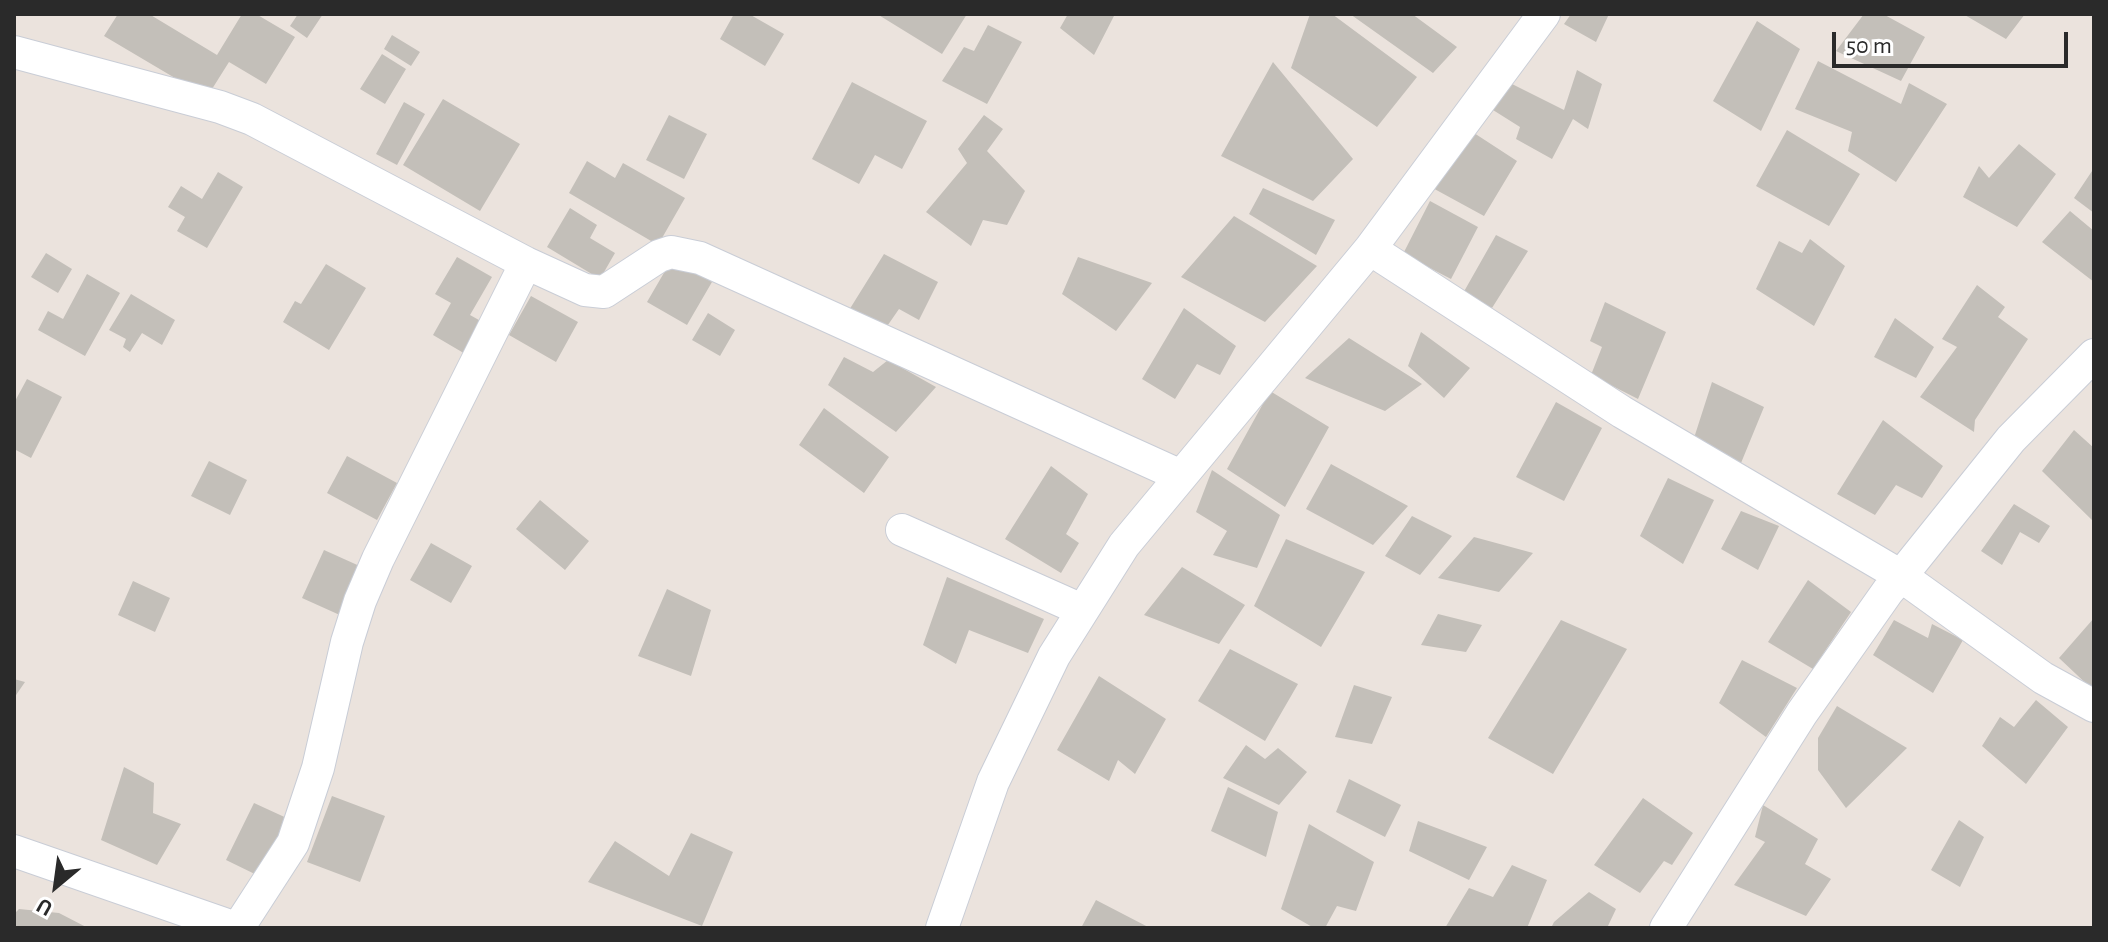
<!DOCTYPE html>
<html>
<head>
<meta charset="utf-8">
<style>
	body { margin:0 }
	#map { position:relative; width:2108px; height:942px; overflow:hidden; background:#ebe3dd; font-family:"Alegreya Sans",sans-serif }
	canvas { display:block }
	.frame { position:absolute; inset:0; border:16px solid #2a2a2a; pointer-events:none }
	.north { position:absolute; left:16px; top:846px; width:80px; height:80px; -webkit-text-stroke:6px #fff; paint-order:stroke; rotate:209deg; font-size:22px; font-weight:700; line-height:32px; text-align:center; color:#2a2a2a }
	.north::after { content:''; display:block; margin:auto; width:28px; height:36px; background:#2a2a2a; clip-path:polygon(50% 0,100% 100%,50% 72%,0 100%) }
	.scale { position:absolute; left:1832px; top:32px; width:236px; height:36px; box-sizing:border-box; border:4px solid #2a2a2a; border-top:0; padding-left:10px; font-size:24px; line-height:28px; white-space:nowrap; color:#2a2a2a; -webkit-text-stroke:6px #fff; paint-order:stroke }
</style>
</head>
<body>
<div id="map">
<canvas width="2108" height="942"></canvas>
<div class="frame"></div>
<div class="north">U</div>
<div class="scale">50 m</div>
</div>
<script>
const g = document.querySelector('canvas').getContext('2d');
g.lineJoin = 'round';
function paint(path, color) {
  g.fillStyle = color;
  g.fill(path, 'evenodd');
}
function shape(rows) {
  const path = new Path2D();
  for (const r of rows) {
    path.moveTo(r[0], r[1]);
    for (let i = 2; i < r.length; i += 2) path.lineTo(r[i], r[i + 1]);
  }
  return path;
}
function stroke(path, color, width, dash) {
  g.strokeStyle = color;
  g.lineWidth = width;
  g.lineCap = dash ? 'butt' : 'round';
  g.setLineDash(dash || []);
  g.stroke(path);
}
const building = shape([
	[118,14,149,14,217,55,242,14,256,14,295,37,266,84,229,62,207,97,104,36],
	[298,14,323,14,307,38,290,26],
	[734,14,749,14,784,34,765,66,720,39],
	[877,14,967,14,942,54],
	[1068,14,1115,14,1094,55,1060,28],
	[1310,14,1332,14,1417,77,1377,127,1291,68],
	[1350,14,1412,14,1457,47,1433,73],
	[1571,14,1609,14,1596,42,1564,24],
	[1864,14,1883,14,1925,37,1901,81,1836,51],
	[1963,14,2025,14,2006,39],
	[1757,21,1800,49,1761,131,1713,101],
	[988,25,1022,42,987,104,942,81,964,47,974,51],
	[392,35,420,52,411,66,384,49],
	[382,54,406,69,385,104,360,89],
	[1818,61,1901,104,1909,83,1947,104,1896,182,1848,151,1852,132,1795,109],
	[1273,62,1353,159,1313,201,1221,156],
	[1577,70,1602,84,1588,129,1573,119,1552,159,1516,139,1520,127,1493,110,1512,84,1564,110],
	[852,82,927,121,902,169,875,155,859,184,812,159],
	[443,99,520,144,480,211,403,165],
	[404,102,425,114,397,165,376,154],
	[669,115,707,134,684,179,646,160],
	[984,115,1003,129,987,151,1025,191,1007,225,983,220,971,246,926,212,967,163,958,149],
	[1787,130,1860,174,1829,226,1756,186],
	[1474,133,1517,161,1484,216,1429,186],
	[2019,144,2056,174,2017,227,1963,197,1979,166,1989,178],
	[587,161,615,178,623,163,685,198,658,245,569,193],
	[2094,168,2094,213,2074,198],
	[218,172,243,187,207,248,177,231,185,217,168,207,181,186,202,199],
	[1263,188,1335,220,1316,255,1249,214],
	[1430,201,1478,227,1451,279,1403,254],
	[570,208,597,225,590,238,615,253,600,279,547,247],
	[2070,211,2094,231,2094,282,2042,242],
	[1234,216,1317,266,1265,322,1181,277],
	[1496,235,1528,251,1492,308,1462,295],
	[1810,239,1845,266,1814,326,1756,289,1779,241,1802,253],
	[46,253,72,269,58,293,31,277],
	[884,254,938,282,919,320,899,309,881,335,846,315],
	[457,257,492,277,470,315,486,324,467,355,433,335,451,303,435,294],
	[1078,257,1152,283,1116,331,1062,294],
	[672,259,712,282,687,325,647,302],
	[326,264,366,288,329,350,283,322,295,301,301,304],
	[87,274,120,293,85,356,38,330,48,311,63,319],
	[1977,285,2005,307,1998,317,2028,339,1975,420,1974,432,1920,397,1957,347,1942,339],
	[131,294,175,320,162,345,142,333,130,352,123,347,126,339,109,330],
	[531,296,578,322,556,362,509,335],
	[1605,302,1666,332,1638,399,1591,375,1602,347,1590,341],
	[1184,308,1236,346,1220,375,1197,364,1175,399,1142,379],
	[708,313,735,330,720,356,692,340],
	[1895,318,1934,347,1916,378,1874,357],
	[1421,332,1470,368,1444,398,1408,366],
	[1349,338,1422,384,1385,411,1305,378],
	[844,357,873,372,888,360,936,387,896,432,828,385],
	[27,379,62,397,31,458,14,449,14,403],
	[1712,382,1764,407,1741,463,1694,438],
	[1270,391,1329,427,1285,507,1227,469],
	[1556,402,1602,428,1564,501,1516,477],
	[824,408,889,457,864,493,799,445],
	[1883,420,1943,466,1922,498,1896,485,1875,515,1837,494],
	[2074,430,2094,448,2094,522,2042,471],
	[347,456,397,483,377,520,327,493],
	[209,461,247,480,230,515,191,496],
	[1331,464,1408,506,1373,545,1306,509],
	[1051,466,1088,494,1066,534,1079,543,1061,573,1005,539],
	[1212,470,1280,515,1257,568,1213,555,1227,531,1196,512],
	[1668,478,1714,500,1683,564,1640,536],
	[540,500,589,541,565,570,516,529],
	[2014,504,2050,526,2039,543,2020,532,2002,565,1981,551],
	[1741,511,1779,526,1758,570,1721,549],
	[1412,516,1452,536,1420,575,1385,556],
	[1474,537,1533,553,1499,592,1438,578],
	[1286,539,1365,572,1321,647,1254,606],
	[431,543,472,566,451,603,410,580],
	[324,550,364,568,342,616,302,598],
	[1182,567,1245,605,1219,644,1144,615],
	[947,577,1044,619,1028,653,969,630,956,664,923,645],
	[1808,580,1851,612,1813,669,1768,642],
	[133,581,170,598,155,632,118,615],
	[667,589,711,610,691,676,638,656],
	[1438,614,1482,625,1466,652,1421,645],
	[2094,618,2094,691,2059,658],
	[1561,620,1627,649,1553,774,1488,738],
	[1894,620,1928,638,1932,624,1963,640,1933,693,1873,655],
	[1230,649,1298,684,1265,741,1198,701],
	[1742,660,1797,688,1766,737,1719,703],
	[1099,676,1166,719,1135,774,1118,760,1109,781,1057,750],
	[14,679,25,682,14,698],
	[1354,685,1392,697,1372,744,1335,737],
	[2036,700,2068,727,2026,784,1982,746,2000,717,2014,727],
	[1837,706,1907,748,1846,808,1818,770,1818,738],
	[1246,745,1265,759,1278,748,1307,772,1279,805,1223,778],
	[124,767,154,783,153,813,181,824,157,865,101,840],
	[1349,779,1401,805,1385,837,1336,812],
	[1228,787,1278,812,1266,857,1211,831],
	[332,796,385,816,360,882,307,862],
	[1643,798,1693,833,1672,865,1664,861,1640,893,1594,865],
	[254,803,291,820,263,878,226,860],
	[1763,805,1818,839,1805,864,1831,879,1806,916,1734,885,1765,842,1755,837],
	[1959,820,1984,837,1960,887,1931,870],
	[1418,821,1487,847,1469,880,1409,851],
	[1309,824,1374,862,1356,911,1337,906,1325,928,1314,928,1281,909],
	[691,833,733,852,702,926,588,882,615,841,669,876],
	[1512,865,1547,880,1527,928,1445,928,1469,888,1493,897],
	[1589,892,1616,909,1607,928,1551,928,1554,922],
	[1096,900,1150,928,1081,928],
	[19,909,59,913,88,928,14,928,14,914]
]);
const minor = shape([
	[14,52,220,107,252,119,526,263,585,290,604,292,659,256,671,252,700,258,1181,476],
	[1370,249,1622,412,1901,576,2011,439,2094,355],
	[902,530,1082,610],
	[14,851,236,928],
	[238,928,293,843,318,768,347,642,360,601,378,559,526,263],
	[942,928,993,782,1054,656,1124,545,1370,249,1544,14],
	[1666,928,1802,713,1888,591,1901,576,2043,678,2094,706]
]);
paint(building, '#c3bfb9');
stroke(minor, '#c9cdd6', 34);
stroke(minor, '#fff', 32);
</script>
</body>
</html>
